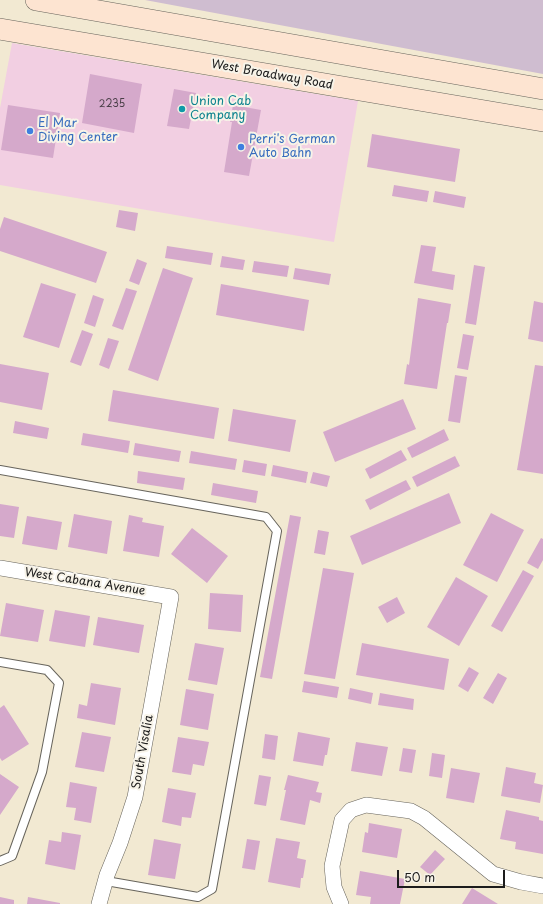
<!DOCTYPE html>
<html>
<head>
<meta charset="utf-8">
<style>
	body { margin:0 }
	#map { position:relative; width:543px; height:904px; overflow:hidden; background:#f2e9d2; font-family:"Playpen Sans",sans-serif }
	canvas { display:block }
	.scale { position:absolute; left:397px; top:870px; width:108px; height:18px; box-sizing:border-box; border:2px solid #1c1c1c; border-top:0; padding-left:5px; font-size:12px; line-height:14px; white-space:nowrap; color:#1c1c1c; -webkit-text-stroke:3px #f7f3e8; paint-order:stroke }
</style>
</head>
<body>
<div id="map">
<canvas width="543" height="904"></canvas>
<div class="scale">50 m</div>
</div>
<script>
const g = document.querySelector('canvas').getContext('2d');
g.lineJoin = 'round';
function paint(path, color) {
  g.fillStyle = color;
  g.fill(path, 'evenodd');
}
function shape(rows) {
  const path = new Path2D();
  for (const r of rows) {
    path.moveTo(r[0], r[1]);
    for (let i = 2; i < r.length; i += 2) path.lineTo(r[i], r[i + 1]);
  }
  return path;
}
function stroke(path, color, width, dash) {
  g.strokeStyle = color;
  g.lineWidth = width;
  g.lineCap = dash ? 'butt' : 'round';
  g.setLineDash(dash || []);
  g.stroke(path);
}
function drawText(font, color, halo, rows, align = 'center') {
  g.font = font + ' "Playpen Sans",sans-serif';
  g.lineWidth = 4;
  g.setLineDash([]);
  g.textBaseline = 'middle';
  g.strokeStyle = halo;
  g.fillStyle = color;
  for (const [text, x, y, turn = 0] of rows) {
    g.save();
    g.translate(x, y);
    g.rotate((+turn || 0) * Math.PI / 180);
    g.textAlign = isNaN(turn) ? turn : align;
    if (halo) g.strokeText(text, 0, 0);
    g.fillText(text, 0, 0);
    g.restore();
  }
}
const built = shape([
	[12,43,358,101,334,242,0,185,0,108]
]);
const industrial = shape([
	[145,0,543,0,543,74]
]);
const building = shape([
	[90,74,142,84,134,133,82,123],
	[174,89,196,93,189,129,167,126],
	[8,105,60,113,53,158,1,150],
	[233,105,261,110,249,176,224,172,232,122,230,122],
	[372,134,460,149,455,182,367,167],
	[394,185,429,191,427,202,392,196],
	[435,191,466,197,464,208,433,202],
	[119,210,138,213,135,231,116,227],
	[4,217,107,252,96,283,0,251,0,229],
	[421,245,436,247,432,271,455,275,453,290,414,283],
	[167,246,213,253,211,265,165,258],
	[222,256,245,260,243,270,220,267],
	[137,259,147,263,139,285,129,281],
	[254,261,289,266,287,277,252,272],
	[474,265,485,267,476,325,465,323],
	[163,268,193,278,158,381,128,370],
	[295,268,331,274,329,285,293,279],
	[41,283,76,294,59,348,23,337],
	[221,284,309,300,304,331,216,315],
	[126,288,137,291,123,330,112,326],
	[93,295,104,299,95,327,84,323],
	[418,298,451,304,448,323,447,323,437,389,404,384,407,364,409,365],
	[534,301,543,303,543,342,528,339],
	[82,330,93,334,81,366,70,362],
	[463,334,474,336,468,370,457,368],
	[108,338,119,341,109,369,99,365],
	[0,364,49,373,42,410,0,402],
	[535,365,543,366,543,474,517,470],
	[455,375,467,377,460,423,448,421],
	[113,390,219,408,214,439,108,421],
	[403,399,416,429,335,462,323,432],
	[233,409,296,420,290,452,228,441],
	[15,421,49,428,47,439,13,433],
	[444,429,449,440,412,458,407,448],
	[83,433,130,441,128,453,81,445],
	[135,443,181,451,179,462,133,455],
	[401,450,407,460,370,479,365,469],
	[191,451,237,459,235,470,189,463],
	[455,456,460,466,417,487,412,477],
	[244,460,267,464,265,476,242,472],
	[273,465,308,472,306,483,271,476],
	[138,471,185,478,183,490,137,483],
	[313,472,330,476,327,487,310,483],
	[406,480,411,489,370,510,365,500],
	[213,483,258,491,256,503,211,495],
	[449,493,461,523,362,565,350,536],
	[0,504,19,507,14,538,0,536],
	[491,513,524,530,497,582,463,565],
	[74,514,112,521,107,554,68,547],
	[129,515,143,518,142,522,164,526,159,557,123,551],
	[290,515,301,517,272,679,260,677],
	[27,516,62,522,57,550,22,544],
	[192,528,228,556,207,583,171,554],
	[318,530,329,532,325,555,314,553],
	[541,538,543,539,543,560,538,569,527,563],
	[323,568,354,573,335,679,304,674],
	[523,570,534,576,502,632,491,626],
	[456,577,488,596,459,646,427,627],
	[210,593,243,595,241,632,208,629],
	[397,597,405,613,387,623,378,607],
	[6,603,44,610,38,642,0,636],
	[55,610,90,616,85,647,49,641],
	[98,617,144,625,139,653,93,645],
	[195,643,224,648,217,685,188,680],
	[362,643,449,659,444,690,356,675],
	[469,667,479,673,468,692,458,686],
	[498,673,507,678,493,704,483,698],
	[304,681,339,687,337,698,302,692],
	[91,683,121,688,115,725,77,718,79,704,87,706],
	[350,688,373,693,371,704,348,699],
	[186,689,214,694,208,730,180,725],
	[380,693,414,699,413,710,378,705],
	[4,705,29,744,2,761,0,758,0,708],
	[82,732,111,737,104,772,75,767],
	[298,732,330,738,327,755,325,755,323,766,293,761],
	[265,734,278,736,275,760,262,758],
	[178,737,209,742,204,766,193,764,191,775,172,772],
	[356,742,388,747,382,776,351,771],
	[403,748,416,750,412,773,399,771],
	[432,753,445,755,442,778,429,776],
	[506,767,536,773,534,783,543,785,540,803,501,796],
	[451,768,480,773,474,803,446,798],
	[0,774,19,787,0,815],
	[259,775,271,777,266,806,254,804],
	[288,775,319,782,316,792,322,793,320,803,310,800,305,825,280,820,286,790,284,790],
	[70,782,97,787,91,823,74,820,76,808,66,807],
	[168,788,196,793,191,818,182,817,181,826,162,822],
	[506,810,539,817,539,820,543,821,543,854,515,849,516,842,500,839],
	[369,823,402,829,397,858,362,852,365,832,368,833],
	[62,832,81,835,75,870,45,864,49,840,61,842],
	[276,838,300,842,297,858,306,860,303,878,301,878,300,888,268,882],
	[154,839,181,844,175,879,148,875],
	[247,839,260,841,255,870,242,868],
	[435,850,445,859,430,875,420,867],
	[360,871,405,879,400,904,370,904,371,897,356,895],
	[472,888,498,904,462,904],
	[0,897,14,900,14,904,0,904],
	[28,897,60,903,60,904,27,904]
]);
const service = shape([
	[0,470,266,517,277,531,212,889,198,897,106,881],
	[0,662,47,670,59,683,42,772,12,856,0,861]
]);
const minor = shape([
	[0,568,171,597,135,797,120,843,107,875,99,904],
	[341,904,334,887,332,866,342,820,351,810,366,805,411,811,424,818,493,874,521,882,543,886]
]);
const secondary = shape([
	[36,0,543,89],
	[0,29,543,121]
]);
const markers = [
	[182,109,4,"#0f9aa8"],
	[30,131,4,"#3f7fe0"],
	[241,147,4,"#3f7fe0"]
];
const numberNames = [
	["2235",112,104]
];
const streetNames = [
	["West Broadway Road",272,75,10],
	["West Cabana Avenue",85,582,9],
	["South Visalia",143,752,-80]
];
const cultureNames = [
	["Union Cab",190,102],
	["Company",190,116]
];
const shopNames = [
	["El Mar",38,124],
	["Diving Center",38,138],
	["Perri's German",249,140],
	["Auto Bahn",249,154]
];
paint(built, '#f2cfe2');
paint(industrial, '#cfbdd0');
paint(building, '#d5a9cb');
stroke(service, '#67645c', 10);
stroke(minor, '#67645c', 16);
stroke(secondary, '#67645c', 22);
stroke(service, '#fff', 8);
stroke(minor, '#fff', 15);
stroke(secondary, '#fde4d1', 21);
for (const [x, y, r, color] of markers) {
  const dot = new Path2D();
  dot.arc(x, y, r, 0, 2 * Math.PI);
  g.fillStyle = color;
  g.fill(dot);
  stroke(dot, '#f7f3e8', 1.5);
}
drawText('10px', '#4a3f48', null, numberNames);
drawText('12px', '#1c1c1c', '#f7f3e8', streetNames);
drawText('12px', '#0d838f', '#f7f3e8', cultureNames, 'left');
drawText('12px', '#366cbe', '#f7f3e8', shopNames, 'left');
</script>
</body>
</html>
